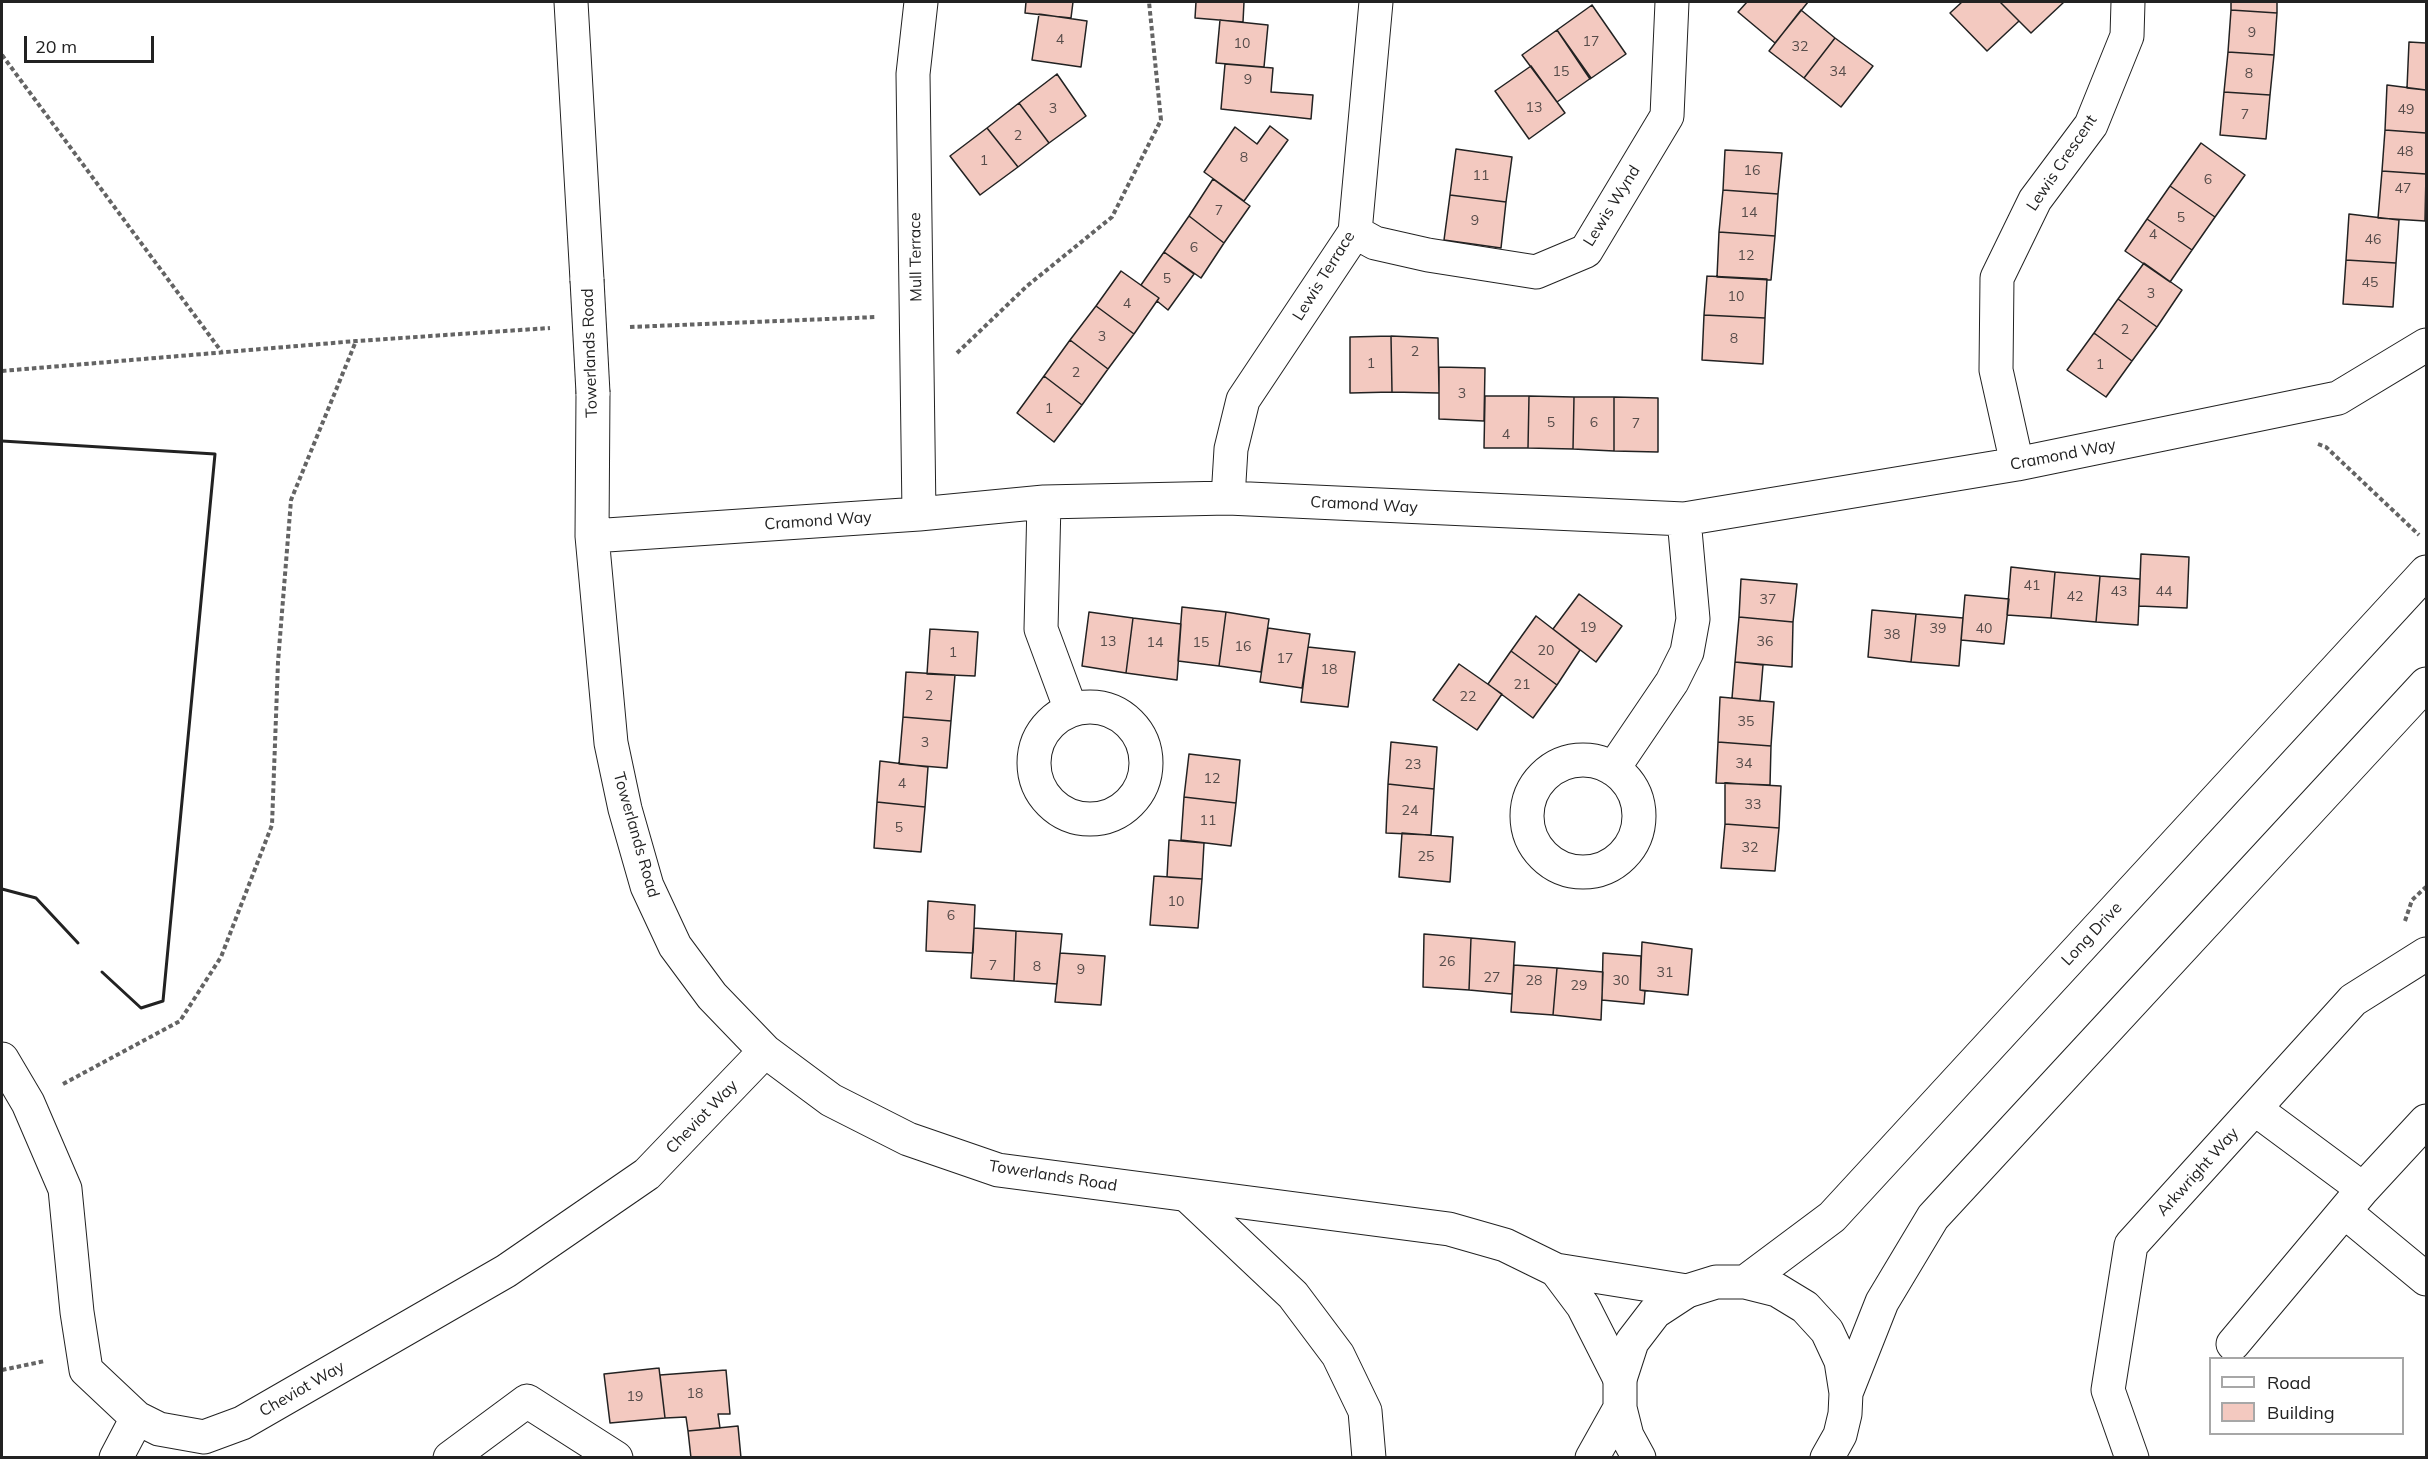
<!DOCTYPE html>
<html>
<head>
<meta charset="utf-8">
<style>
	body { margin:0 }
	#map { position:relative; width:2428px; height:1459px; overflow:hidden; background:#fff; font-family:Mulish,sans-serif }
	canvas { display:block }
	.frame { position:absolute; inset:0; border:3px solid #222; pointer-events:none }
	.legend { position:absolute; left:2209px; top:1357px; width:195px; height:78px; box-sizing:border-box; background:#fff; border:2px solid #a7a7a7; margin:0; padding:8px 10px; list-style:none; font-size:18px; color:#222 }
	.legend li { display:flex; align-items:center; gap:12px; height:30px }
	.legend b { width:30px; border:2px solid #a7a7a7 }
	.scale { position:absolute; left:24px; top:36px; width:130px; height:27px; box-sizing:border-box; border:3px solid #222; border-top:0; padding-left:8px; font-size:18px; line-height:21px; white-space:nowrap; color:#222; -webkit-text-stroke:4px #fff; paint-order:stroke }
</style>
</head>
<body>
<div id="map">
<canvas width="2428" height="1459"></canvas>
<div class="frame"></div>
<ul class="legend">
<li><b style="height:8px;background:#fff"></b>Road</li>
<li><b style="height:16px;background:#f3c9c0"></b>Building</li>
</ul>
<div class="scale">20 m</div>
</div>
<script>
const g = document.querySelector('canvas').getContext('2d');
g.lineJoin = 'round';
function paint(path, color) {
  g.fillStyle = color;
  g.fill(path, 'evenodd');
}
function shape(rows) {
  const path = new Path2D();
  for (const r of rows) {
    if (r.length === 3) {
      path.moveTo(r[0] + r[2], r[1]);
      path.arc(r[0], r[1], r[2], 0, 2 * Math.PI);
      continue;
    }
    path.moveTo(r[0], r[1]);
    for (let i = 2; i < r.length; i += 2) path.lineTo(r[i], r[i + 1]);
  }
  return path;
}
function stroke(path, color, width, dash) {
  g.strokeStyle = color;
  g.lineWidth = width;
  g.lineCap = dash ? 'butt' : 'round';
  g.setLineDash(dash || []);
  g.stroke(path);
}
function drawText(font, color, halo, rows, align = 'center') {
  g.font = font + ' Mulish,sans-serif';
  g.lineWidth = 4.5;
  g.setLineDash([]);
  g.textBaseline = 'middle';
  g.strokeStyle = halo;
  g.fillStyle = color;
  for (const [text, x, y, turn = 0] of rows) {
    g.save();
    g.translate(x, y);
    g.rotate((+turn || 0) * Math.PI / 180);
    g.textAlign = isNaN(turn) ? turn : align;
    if (halo) g.strokeText(text, 0, 0);
    g.fillText(text, 0, 0);
    g.restore();
  }
}
const building = shape([
	[1026,2,1073,2,1071,18,1025,13,1026,2],
	[1196,2,1244,2,1243,22,1195,18,1196,2],
	[1747,2,1808,2,1775,43,1738,12,1747,2],
	[1962,2,2000,2,2019,21,1987,51,1950,13,1962,2],
	[2000,2,2064,2,2031,33,2000,2],
	[2231,2,2277,2,2277,13,2231,10,2231,2],
	[1592,5,1626,54,1590,79,1557,30,1592,5],
	[1801,10,1835,38,1804,78,1769,51,1801,10],
	[2231,10,2277,13,2274,55,2228,52,2231,10],
	[1039,14,1087,21,1081,67,1032,60,1039,14],
	[1220,20,1268,25,1264,67,1216,63,1220,20],
	[1557,30,1591,78,1557,102,1522,55,1557,30],
	[1835,38,1873,66,1841,107,1804,78,1835,38],
	[2409,42,2426,43,2426,90,2407,88,2409,42],
	[2228,52,2274,55,2270,95,2224,92,2228,52],
	[1225,64,1273,68,1271,92,1313,95,1311,119,1221,109,1225,64],
	[1531,66,1565,113,1529,139,1495,91,1531,66],
	[1057,74,1086,116,1049,143,1019,103,1057,74],
	[2387,85,2426,90,2426,133,2385,130,2387,85],
	[2224,92,2270,95,2266,139,2220,135,2224,92],
	[1019,103,1049,143,1018,167,987,128,1019,103],
	[1270,126,1288,140,1244,201,1204,172,1235,127,1257,144,1270,126],
	[987,128,1018,167,980,195,950,156,987,128],
	[2385,130,2426,133,2426,174,2382,171,2385,130],
	[2201,143,2245,175,2215,217,2170,186,2201,143],
	[1456,149,1512,157,1506,202,1450,195,1456,149],
	[1725,150,1782,153,1778,194,1723,190,1725,150],
	[2382,171,2426,174,2425,221,2378,218,2382,171],
	[1213,179,1250,206,1224,243,1189,216,1213,179],
	[2170,186,2215,217,2192,250,2147,219,2170,186],
	[1723,190,1778,194,1775,236,1719,232,1723,190],
	[1450,195,1506,202,1501,248,1444,240,1450,195],
	[2349,214,2399,220,2396,263,2346,260,2349,214],
	[1189,216,1224,243,1201,278,1164,252,1189,216],
	[2147,219,2192,250,2170,282,2125,251,2147,219],
	[1719,232,1775,236,1771,280,1717,277,1719,232],
	[1164,252,1194,274,1168,310,1157,301,1159,298,1141,285,1164,252],
	[2346,260,2396,263,2393,307,2343,304,2346,260],
	[2144,263,2182,290,2157,327,2118,299,2144,263],
	[1121,271,1159,298,1134,334,1096,306,1121,271],
	[1707,276,1767,279,1765,318,1704,315,1707,276],
	[2118,299,2157,327,2132,361,2094,333,2118,299],
	[1096,306,1134,334,1108,369,1070,340,1096,306],
	[1704,315,1765,318,1763,364,1702,360,1704,315],
	[2094,333,2132,361,2106,397,2067,370,2094,333],
	[1391,336,1392,392,1350,393,1350,337,1391,336],
	[1391,336,1438,338,1439,393,1392,392,1391,336],
	[1070,340,1108,369,1082,405,1044,376,1070,340],
	[1439,367,1485,368,1484,421,1439,419,1439,367],
	[1044,376,1082,405,1054,442,1017,413,1044,376],
	[1485,396,1529,396,1528,448,1484,448,1485,396],
	[1529,396,1574,397,1573,449,1528,448,1529,396],
	[1574,397,1614,397,1614,451,1573,449,1574,397],
	[1614,397,1658,398,1658,452,1614,451,1614,397],
	[2141,554,2189,557,2187,608,2139,606,2141,554],
	[2011,567,2055,572,2051,618,2007,615,2011,567],
	[2055,572,2100,576,2096,622,2051,618,2055,572],
	[2100,576,2140,579,2138,625,2096,622,2100,576],
	[1741,579,1797,584,1793,622,1739,617,1741,579],
	[1579,594,1622,626,1596,662,1553,629,1579,594],
	[1965,595,2009,599,2004,644,1961,640,1965,595],
	[1182,607,1226,612,1219,666,1178,661,1182,607],
	[1872,610,1916,614,1911,662,1868,657,1872,610],
	[1089,612,1133,618,1126,673,1082,666,1089,612],
	[1226,612,1269,619,1261,672,1219,666,1226,612],
	[1916,614,1963,618,1959,666,1911,662,1916,614],
	[1536,616,1580,650,1557,685,1511,651,1536,616],
	[1739,617,1793,622,1792,667,1735,662,1739,617],
	[1133,618,1181,624,1177,680,1126,673,1133,618],
	[1268,628,1310,634,1302,688,1260,682,1268,628],
	[930,629,978,632,975,676,927,674,930,629],
	[1308,647,1355,652,1348,707,1301,702,1308,647],
	[1511,651,1557,685,1533,718,1488,684,1511,651],
	[1735,662,1763,665,1760,701,1732,698,1735,662],
	[1459,664,1502,694,1477,730,1433,700,1459,664],
	[906,672,955,675,951,721,903,717,906,672],
	[1720,697,1774,702,1771,746,1718,742,1720,697],
	[903,717,951,721,947,768,899,764,903,717],
	[1391,742,1437,747,1434,789,1388,784,1391,742],
	[1718,742,1771,746,1770,785,1716,783,1718,742],
	[1189,754,1240,760,1236,803,1184,797,1189,754],
	[880,761,928,767,925,807,877,802,880,761],
	[1725,783,1781,786,1779,828,1725,824,1725,783],
	[1388,784,1434,789,1431,835,1386,833,1388,784],
	[1184,797,1236,803,1231,846,1181,840,1184,797],
	[877,802,925,807,921,852,874,848,877,802],
	[1725,824,1779,828,1775,871,1721,868,1725,824],
	[1402,833,1453,837,1450,882,1399,877,1402,833],
	[1169,840,1204,843,1202,879,1167,877,1169,840],
	[1154,876,1202,879,1198,928,1150,925,1154,876],
	[928,901,975,905,973,953,926,951,928,901],
	[974,928,1016,931,1014,981,971,978,974,928],
	[1016,931,1062,934,1057,984,1014,981,1016,931],
	[1424,934,1471,938,1469,990,1423,987,1424,934],
	[1471,938,1515,942,1512,994,1469,990,1471,938],
	[1642,942,1692,949,1688,995,1640,990,1642,942],
	[1060,953,1105,956,1101,1005,1055,1002,1060,953],
	[1603,953,1641,956,1640,990,1645,991,1644,1004,1602,1000,1603,953],
	[1514,965,1557,968,1553,1015,1511,1012,1514,965],
	[1557,968,1603,972,1601,1020,1553,1015,1557,968],
	[659,1368,665,1418,610,1423,604,1374,659,1368],
	[726,1370,730,1414,718,1414,720,1428,688,1431,686,1417,665,1418,660,1375,726,1370],
	[738,1426,741,1458,691,1458,688,1431,738,1426]
]);
const path = shape([
	[2,55,221,351],
	[630,327,877,317],
	[957,353,1027,286,1112,217,1161,120,1149,2],
	[2,371,356,341,550,328],
	[2318,444,2326,447,2419,535],
	[2405,921,2412,900,2426,887],
	[63,1084,180,1021,221,957,272,825,278,662,291,500,356,341],
	[2,1370,45,1361]
]);
const minor = shape([
	[571,2,587,280],
	[1355,232,1375,243,1428,255,1536,272,1586,251,1667,116,1672,2],
	[593,393,592,536,611,743,625,809,647,886,675,946,712,996,765,1051,831,1100,908,1139,998,1170,1449,1229,1505,1245,1556,1270,1687,1291],
	[2017,464,1996,370,1997,278,2035,200,2091,125,2127,36,2128,2],
	[1228,498,1231,449,1243,400,1355,232,1376,2],
	[1044,502,1041,629,1071,710],
	[919,514,913,74,921,2],
	[592,536,919,514,1044,502,1228,498,1684,519,2017,464,2338,398,2426,345],
	[1090,763,56],
	[1583,816,56],
	[1613,769,1672,682,1687,652,1693,619,1684,519],
	[2,1059,28,1103,65,1189,77,1312,86,1370,137,1418,159,1429,204,1437,242,1423,506,1271,647,1174,765,1051],
	[2363,1189,2426,1121],
	[2345,1212,2426,1279],
	[1556,1270,1583,1306,1620,1379],
	[2233,1344,2363,1189,2255,1109],
	[116,1458,137,1418],
	[450,1458,527,1401,616,1458],
	[2132,1458,2108,1390,2131,1245,2353,1000,2426,954]
]);
const major = shape([
	[1188,1196,1293,1295,1338,1355,1365,1411,1369,1458],
	[1745,1282,1832,1217,2426,572],
	[1846,1393,1882,1302,1933,1217,2426,684],
	[1592,1458,1620,1408],
	[1639,1458,1627,1436,1620,1408,1620,1379,1632,1342,1655,1312,1687,1291,1716,1282,1745,1282,1777,1290,1805,1307,1827,1331,1841,1361,1846,1393,1845,1414,1840,1435,1827,1458]
]);
const minorBridge = shape([
	[587,280,593,393]
]);
const wall = shape([
	[2,441,215,454,163,1001,141,1008,102,972],
	[2,889,36,898,78,943]
]);
const numberNames = [
	["9",2252,33],
	["4",1060,40],
	["17",1591,42],
	["10",1242,44],
	["32",1800,47],
	["15",1561,72],
	["34",1838,72],
	["8",2249,74],
	["9",1248,80],
	["13",1534,108],
	["3",1053,109],
	["49",2406,110],
	["7",2245,115],
	["2",1018,136],
	["48",2405,152],
	["8",1244,158],
	["1",984,161],
	["16",1752,171],
	["11",1481,176],
	["6",2208,180],
	["47",2403,189],
	["7",1219,211],
	["14",1749,213],
	["5",2181,218],
	["9",1475,221],
	["4",2153,235],
	["46",2373,240],
	["6",1194,248],
	["12",1746,256],
	["5",1167,279],
	["45",2370,283],
	["3",2151,294],
	["10",1736,297],
	["4",1127,304],
	["2",2125,330],
	["3",1102,337],
	["8",1734,339],
	["2",1415,352],
	["1",1371,364],
	["1",2100,365],
	["2",1076,373],
	["3",1462,394],
	["1",1049,409],
	["5",1551,423],
	["6",1594,423],
	["7",1636,424],
	["4",1506,435],
	["41",2032,586],
	["43",2119,592],
	["44",2164,592],
	["42",2075,597],
	["37",1768,600],
	["19",1588,628],
	["39",1938,629],
	["40",1984,629],
	["38",1892,635],
	["13",1108,642],
	["36",1765,642],
	["14",1155,643],
	["15",1201,643],
	["16",1243,647],
	["20",1546,651],
	["1",953,653],
	["17",1285,659],
	["18",1329,670],
	["21",1522,685],
	["2",929,696],
	["22",1468,697],
	["35",1746,722],
	["3",925,743],
	["34",1744,764],
	["23",1413,765],
	["12",1212,779],
	["4",902,784],
	["33",1753,805],
	["24",1410,811],
	["11",1208,821],
	["5",899,828],
	["32",1750,848],
	["25",1426,857],
	["10",1176,902],
	["6",951,916],
	["26",1447,962],
	["7",993,966],
	["8",1037,967],
	["9",1081,970],
	["31",1665,973],
	["27",1492,978],
	["28",1534,981],
	["30",1621,981],
	["29",1579,986],
	["18",695,1394],
	["19",635,1397]
];
const streetNames = [
	["Lewis Crescent",2062,163,-56],
	["Lewis Wynd",1612,206,-58],
	["Mull Terrace",916,257,-91],
	["Lewis Terrace",1324,276,-58],
	["Towerlands Road",590,353,-92],
	["Cramond Way",2063,455,-11],
	["Cramond Way",1364,505,3],
	["Cramond Way",818,521,-4],
	["Towerlands Road",636,835,74],
	["Long Drive",2092,934,-47],
	["Cheviot Way",702,1117,-46],
	["Arkwright Way",2198,1172,-48],
	["Towerlands Road",1053,1176,9],
	["Cheviot Way",302,1389,-30]
];
paint(building, '#f3c9c0');
stroke(building, '#222', 1.5);
stroke(minor, '#222', 35);
stroke(major, '#222', 35);
stroke(path, '#646464', 4, [4.5, 3]);
stroke(minor, '#fff', 33);
stroke(major, '#fff', 33);
stroke(minorBridge, '#222', 35, []);
stroke(minorBridge, '#fff', 33);
stroke(wall, '#222', 3);
drawText('14px', '#564c4a', null, numberNames);
drawText('16px', '#222', '#fff', streetNames);
</script>
</body>
</html>
